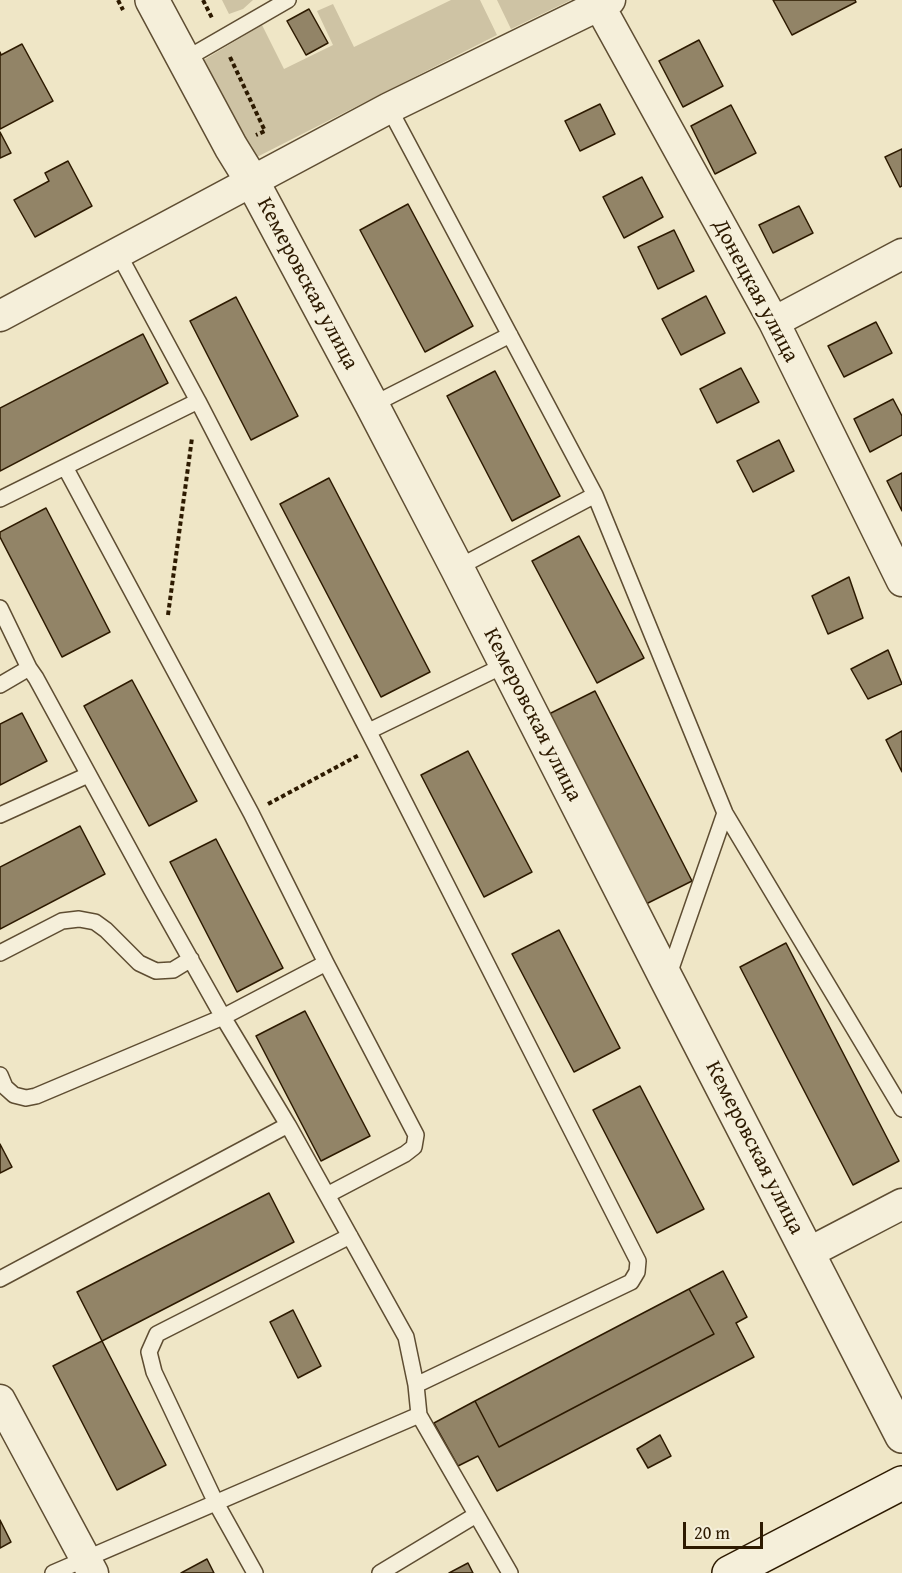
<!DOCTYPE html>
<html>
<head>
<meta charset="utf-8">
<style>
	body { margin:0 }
	#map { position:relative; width:902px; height:1573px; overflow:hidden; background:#efe6c6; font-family:"Gentium Book Plus",serif }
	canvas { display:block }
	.scale { position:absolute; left:683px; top:1522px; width:80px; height:27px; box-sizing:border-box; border:3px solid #2d1a00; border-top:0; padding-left:8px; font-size:18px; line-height:21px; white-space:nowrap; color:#2d1a00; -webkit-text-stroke:4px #f5efda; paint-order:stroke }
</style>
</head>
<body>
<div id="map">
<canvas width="902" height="1573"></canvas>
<div class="scale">20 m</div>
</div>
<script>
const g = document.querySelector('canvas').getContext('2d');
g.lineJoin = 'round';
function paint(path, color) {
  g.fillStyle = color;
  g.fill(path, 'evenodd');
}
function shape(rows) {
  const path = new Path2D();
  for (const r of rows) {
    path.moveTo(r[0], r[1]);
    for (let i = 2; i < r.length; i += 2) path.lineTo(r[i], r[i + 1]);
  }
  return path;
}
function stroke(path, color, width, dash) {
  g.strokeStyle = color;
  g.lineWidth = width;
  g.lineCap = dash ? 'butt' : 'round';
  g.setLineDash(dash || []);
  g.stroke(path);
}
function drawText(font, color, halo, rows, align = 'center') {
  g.font = font + ' "Gentium Book Plus",serif';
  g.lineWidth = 5;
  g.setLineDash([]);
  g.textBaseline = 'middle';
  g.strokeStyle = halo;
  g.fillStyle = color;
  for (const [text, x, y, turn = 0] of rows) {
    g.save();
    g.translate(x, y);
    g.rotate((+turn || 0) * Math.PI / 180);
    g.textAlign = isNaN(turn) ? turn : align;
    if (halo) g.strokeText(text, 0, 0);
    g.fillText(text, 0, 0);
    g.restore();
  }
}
const green = shape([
	[222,0,253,0,243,9,229,14],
	[451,0,480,0,497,35,249,161,202,61,262,25,284,69,333,45,317,11,333,4,354,47],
	[497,0,571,0,511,29]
]);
const building = shape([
	[773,0,855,0,856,2,792,35,773,0],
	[309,9,328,43,306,55,287,21,309,9],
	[699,40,723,86,683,107,659,61,699,40],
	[22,44,53,101,0,129,0,52,1,55,22,44],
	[600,104,615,134,580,151,565,121,600,104],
	[731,105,756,153,715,174,691,126,731,105],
	[0,132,11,153,0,158,0,132],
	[902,149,902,186,900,187,885,157,902,149],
	[68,161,92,206,35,237,14,200,49,181,45,173,68,161],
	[642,177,663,217,624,238,603,197,642,177],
	[408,204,473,326,425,352,360,230,408,204],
	[799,206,813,233,773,253,759,225,799,206],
	[674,230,694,271,658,289,638,247,674,230],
	[706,296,725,333,681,355,662,319,706,296],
	[236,297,298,416,251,440,190,321,236,297],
	[876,322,892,353,844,377,828,346,876,322],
	[143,334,168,383,0,471,0,408,143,334],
	[741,368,759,402,717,423,700,389,741,368],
	[495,371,560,496,512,521,447,396,495,371],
	[893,399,902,416,902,435,870,452,854,419,893,399],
	[779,440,794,471,753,492,737,461,779,440],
	[902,473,902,511,887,481,902,473],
	[329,478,430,672,381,697,280,504,329,478],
	[46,508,110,632,62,657,0,537,0,532,46,508],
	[579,536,644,658,597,683,532,561,579,536],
	[849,577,863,618,828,634,812,596,849,577],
	[888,650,902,684,868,699,851,669,888,650],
	[132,680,197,801,149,826,84,706,132,680],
	[595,691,692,881,642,906,545,716,595,691],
	[22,713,47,761,0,785,0,724,22,713],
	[902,731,902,772,886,740,902,731],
	[468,751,532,872,484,897,421,775,468,751],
	[80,826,105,874,0,929,0,867,80,826],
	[216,839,283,968,237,992,170,862,216,839],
	[559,930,620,1048,574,1072,512,954,559,930],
	[786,943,899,1161,853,1185,740,967,786,943],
	[305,1011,370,1136,321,1161,256,1036,305,1011],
	[640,1086,704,1209,657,1233,593,1110,640,1086],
	[0,1144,12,1167,0,1173,0,1144],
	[269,1193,294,1242,102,1341,77,1292,269,1193],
	[723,1271,747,1317,736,1323,754,1357,497,1491,478,1456,458,1466,434,1423,475,1401,499,1447,714,1334,689,1289,723,1271],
	[689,1289,714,1334,499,1447,475,1401,689,1289],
	[293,1310,321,1366,298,1378,270,1322,293,1310],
	[102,1341,166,1465,117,1490,53,1366,102,1341],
	[660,1435,671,1456,648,1468,637,1449,660,1435],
	[0,1520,11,1542,0,1548,0,1520],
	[207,1559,214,1573,181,1573,207,1559],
	[468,1563,473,1573,449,1573,468,1563]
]);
const path = shape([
	[118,0,123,10],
	[203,0,213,20],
	[230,57,265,131,256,135],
	[168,615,192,438],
	[268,804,359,755]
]);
const service = shape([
	[184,60,288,0],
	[389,108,595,495,457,568],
	[118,253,198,401],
	[372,405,510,335],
	[65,467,251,813,326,963,416,1135,414,1147,405,1154,327,1195],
	[595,495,725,813,902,1109],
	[0,499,198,401,376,746,638,1261,637,1272,631,1282,416,1385],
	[0,608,29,668],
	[0,685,29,668,36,678,151,889,223,1017,288,1125,406,1337,416,1385,419,1415,510,1573],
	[369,731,507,664],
	[0,815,88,775],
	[0,953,62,921,79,919,95,922,106,930,139,963,156,971,173,970,191,959],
	[668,977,725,813],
	[0,1075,5,1087,14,1095,26,1098,36,1096,223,1017,326,963],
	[0,1279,288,1125],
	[53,1573,419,1415],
	[255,1573,216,1503,154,1372,149,1352,157,1334,350,1236],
	[380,1573,476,1515]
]);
const minor = shape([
	[599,5,774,322,902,581],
	[0,316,389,108,610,0],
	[774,322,902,254],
	[808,1253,902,1204],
	[0,1400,93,1573]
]);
const tertiary = shape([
	[152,0,231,147,252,181,372,405,457,568,667,980,902,1436]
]);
const secondary = shape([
	[729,1573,902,1483]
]);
const streetNames = [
	["Кемеровская улица",307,284,62],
	["Донецкая улица",755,291,62],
	["Кемеровская улица",532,715,63],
	["Кемеровская улица",754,1148,63]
];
paint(green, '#cec3a4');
paint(building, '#928467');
stroke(building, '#2d1a00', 1.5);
stroke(service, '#5e4d32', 18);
stroke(minor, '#5e4d32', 33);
stroke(tertiary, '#5e4d32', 36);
stroke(secondary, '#2d1a00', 36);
stroke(path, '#2d1a00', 4, [4.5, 3]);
stroke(service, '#f5efda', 15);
stroke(minor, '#f5efda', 30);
stroke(tertiary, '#f5efda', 33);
stroke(secondary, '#f5efda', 33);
drawText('22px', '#2d1a00', '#f5efda', streetNames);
</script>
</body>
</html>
